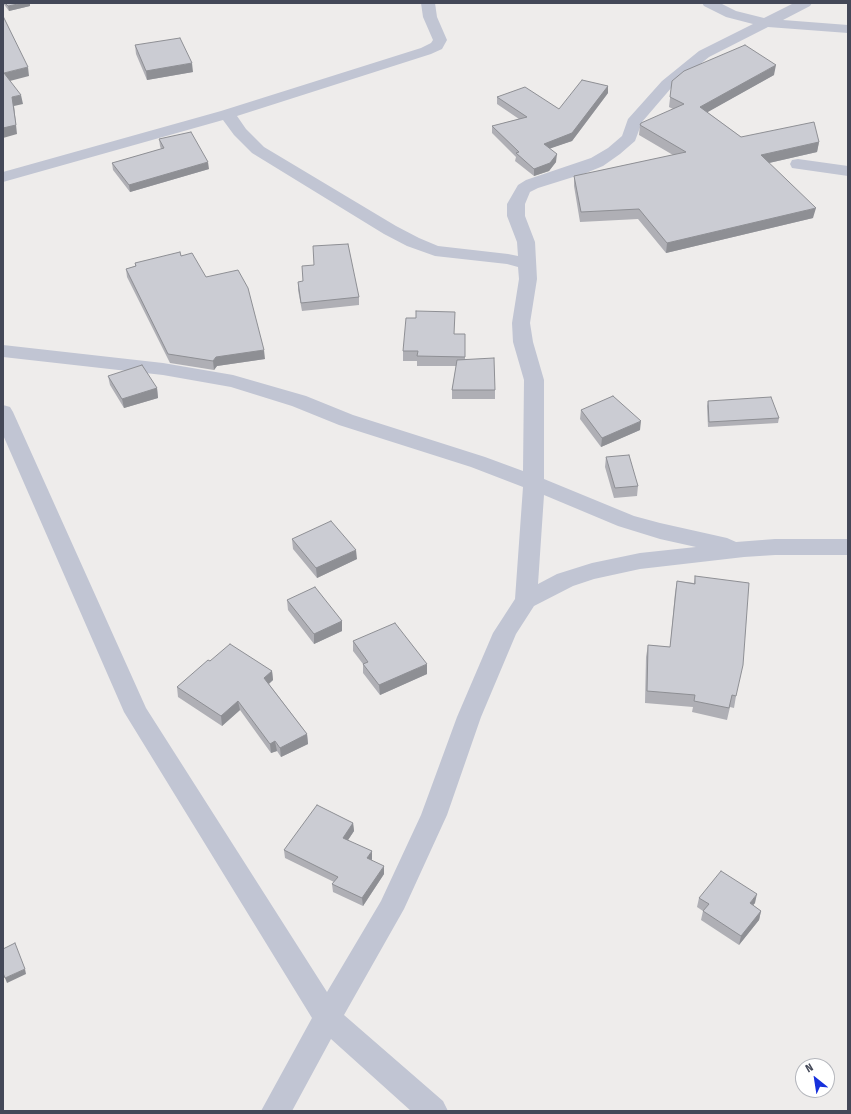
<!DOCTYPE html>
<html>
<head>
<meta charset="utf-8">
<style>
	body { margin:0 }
	#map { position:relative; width:851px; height:1114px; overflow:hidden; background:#eeeceb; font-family:"Fira Sans Condensed",sans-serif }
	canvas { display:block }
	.frame { position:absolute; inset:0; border:4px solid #444858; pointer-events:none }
	.north { position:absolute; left:795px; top:1058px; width:40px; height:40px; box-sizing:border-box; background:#fff; border:1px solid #b4b6bc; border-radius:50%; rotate:330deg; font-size:11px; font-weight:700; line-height:16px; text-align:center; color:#444858 }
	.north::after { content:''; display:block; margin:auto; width:14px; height:18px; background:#1731dc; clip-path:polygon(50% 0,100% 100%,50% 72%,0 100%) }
</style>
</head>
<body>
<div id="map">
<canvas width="851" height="1114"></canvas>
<div class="frame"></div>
<div class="north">N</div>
</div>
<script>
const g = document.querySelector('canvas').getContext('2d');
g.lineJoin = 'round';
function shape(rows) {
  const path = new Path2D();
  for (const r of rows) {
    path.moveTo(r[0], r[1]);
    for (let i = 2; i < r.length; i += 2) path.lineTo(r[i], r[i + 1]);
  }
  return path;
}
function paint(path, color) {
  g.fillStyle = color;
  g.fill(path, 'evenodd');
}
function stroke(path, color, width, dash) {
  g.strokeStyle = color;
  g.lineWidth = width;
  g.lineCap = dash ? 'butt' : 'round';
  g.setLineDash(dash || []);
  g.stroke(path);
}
const minor = shape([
	[421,3,435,3,437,17,447,40,442,49,431,54,237,116,246,129,264,147,396,226,419,238,438,246,508,254,518,256,517,242,507,216,507,204,518,185,526,180,591,158,608,148,622,136,628,119,662,81,699,51,753,24,726,17,704,6,702,3,720,3,736,11,764,18,794,3,812,3,810,6,783,20,848,25,848,33,768,27,709,57,672,87,642,122,635,141,620,154,603,166,586,173,538,188,530,192,525,204,525,216,535,242,537,279,530,323,533,342,544,380,544,479,634,516,660,523,727,538,736,542,775,539,848,539,848,555,775,555,744,557,640,569,594,579,573,586,534,606,516,634,481,717,447,815,404,909,344,1015,443,1101,448,1111,411,1111,331,1039,292,1111,261,1111,312,1018,124,712,3,435,3,405,10,407,13,412,146,708,327,992,381,901,421,815,457,717,493,633,515,599,523,487,471,467,339,425,292,406,231,387,163,375,3,357,3,345,163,363,233,375,306,396,353,415,485,457,523,471,524,380,513,342,512,323,519,279,518,267,507,264,435,256,407,246,384,234,252,153,234,135,223,120,3,182,3,172,221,111,421,48,431,43,433,40,423,17,421,3],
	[544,495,618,526,660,539,696,547,640,553,592,563,557,574,538,584,544,495],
	[798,159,848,166,848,176,792,168,790,164,792,160,798,159]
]);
const wall = shape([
	[3,3,30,3,30,6,9,11],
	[135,45,193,72,147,80,136,54],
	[774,75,707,112,741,137,819,142,817,152,769,163,813,218,666,253,638,219,580,222,574,186,574,176,673,155,639,135,640,125,673,109,669,107,672,81],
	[608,93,572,141,550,148,556,162,549,171,534,176,515,161,516,157,492,133,492,126,519,119,497,104,497,97,559,109],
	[159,139,209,169,130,192,113,170,112,163,161,149,160,146],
	[181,256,206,277,265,359,217,366,214,370,170,363,127,277,126,269,135,266,135,263],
	[298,282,359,297,359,305,302,311,298,290],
	[454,334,465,334,465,360,495,390,495,399,452,399,452,390,456,366,417,366,417,361,403,361,403,351],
	[108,376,157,388,158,398,124,408,110,385],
	[708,401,779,418,778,423,708,427,707,406],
	[581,410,640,430,601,447,580,419],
	[606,457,638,486,637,496,614,498,605,467],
	[292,539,357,559,317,578,293,549],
	[695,576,736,696,734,708,730,707,727,720,692,712,693,707,645,703,646,657,648,645,670,647,675,593,677,581,694,583],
	[287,600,342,621,342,631,314,644,288,610],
	[353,641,427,674,380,695,363,673,363,664,353,651],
	[210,661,272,671,273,680,269,684,307,734,308,744,281,757,277,751,271,753,240,710,222,726,178,697,177,687],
	[353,823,354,831,348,840,372,859,372,860,384,874,363,906,333,892,332,884,334,882,285,858,284,850],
	[699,898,755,903,753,905,761,911,759,920,739,945,701,920,703,911,697,907]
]);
const shadedWall = shape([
	[23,3,30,3,30,6,9,11,8,6],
	[192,63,193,72,147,80,146,71],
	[776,65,774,75,699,117,700,107],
	[28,67,29,76,6,82,4,73],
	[608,86,608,93,572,141,543,151,544,144],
	[21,95,23,104,14,106,17,134,3,138,3,128,12,97],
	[819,142,817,152,760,165,761,155],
	[557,154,556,162,549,171,534,176,534,169],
	[208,162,209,169,130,192,129,185],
	[816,208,813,218,666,253,667,243],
	[264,350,265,359,217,366,214,370,213,361,216,357],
	[157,388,158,398,124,408,122,399],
	[641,421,640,430,601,447,602,438],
	[356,550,357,559,317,578,316,568],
	[342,621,342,631,314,644,314,634],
	[427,664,427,674,380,695,379,685],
	[272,671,273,680,265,687,264,678],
	[238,701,240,710,222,726,221,716],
	[307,734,308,744,281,757,280,748],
	[275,741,277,751,271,753,270,744],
	[353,823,354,831,344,846,343,838],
	[372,851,372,859,368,866,367,858],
	[384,866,384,874,363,906,362,898],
	[757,894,755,903,747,912,750,903],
	[761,911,759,920,739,945,741,936],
	[25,969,26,974,7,983,5,978]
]);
const building = shape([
	[5,3,23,3,8,6,5,3],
	[3,16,28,67,4,73,21,95,12,97,16,125,3,128,3,16],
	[180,38,192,63,146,71,135,45,180,38],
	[745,45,776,65,700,107,741,137,814,122,819,142,761,155,816,208,667,243,639,209,581,212,574,176,686,152,640,125,641,123,684,104,670,97,672,81,684,71,745,45],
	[582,80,608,86,572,133,544,144,557,154,550,163,534,169,516,153,519,152,492,126,527,117,497,97,525,87,559,109,582,80],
	[191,132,208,162,129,185,112,163,164,148,159,139,191,132],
	[348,244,359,297,301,303,298,282,303,281,302,266,314,265,313,246,348,244],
	[180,252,181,256,192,253,206,277,238,270,248,288,264,350,216,357,213,361,168,354,126,269,136,266,135,263,180,252],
	[416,311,455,312,454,334,465,334,465,357,417,356,418,351,403,351,406,318,416,318,416,311],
	[494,358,495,390,452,390,457,360,494,358],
	[142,365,157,388,122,399,108,376,142,365],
	[613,396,641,421,602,438,581,410,613,396],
	[771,397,779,418,709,422,708,401,771,397],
	[629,455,638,486,615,488,606,457,629,455],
	[331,521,356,550,316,568,292,539,331,521],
	[695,576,749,583,743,665,736,696,732,695,729,708,694,701,695,695,647,691,648,645,670,647,677,581,695,584,695,576],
	[315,587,342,621,314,634,287,600,315,587],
	[395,623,427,664,379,685,363,664,368,662,353,641,395,623],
	[230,644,272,671,264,678,307,734,280,748,275,741,270,744,238,701,221,716,177,687,208,660,210,661,230,644],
	[317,805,353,823,343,838,372,851,367,858,384,866,362,898,332,884,338,877,284,850,317,805],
	[721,871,757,894,750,903,761,911,741,936,703,911,709,904,699,898,721,871],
	[15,943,25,969,5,978,3,973,3,949,15,943]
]);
paint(minor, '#c1c5d3');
paint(wall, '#afafb5');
paint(shadedWall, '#8e8f94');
paint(building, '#cbccd3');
stroke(building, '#8e8f94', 1);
</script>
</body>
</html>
